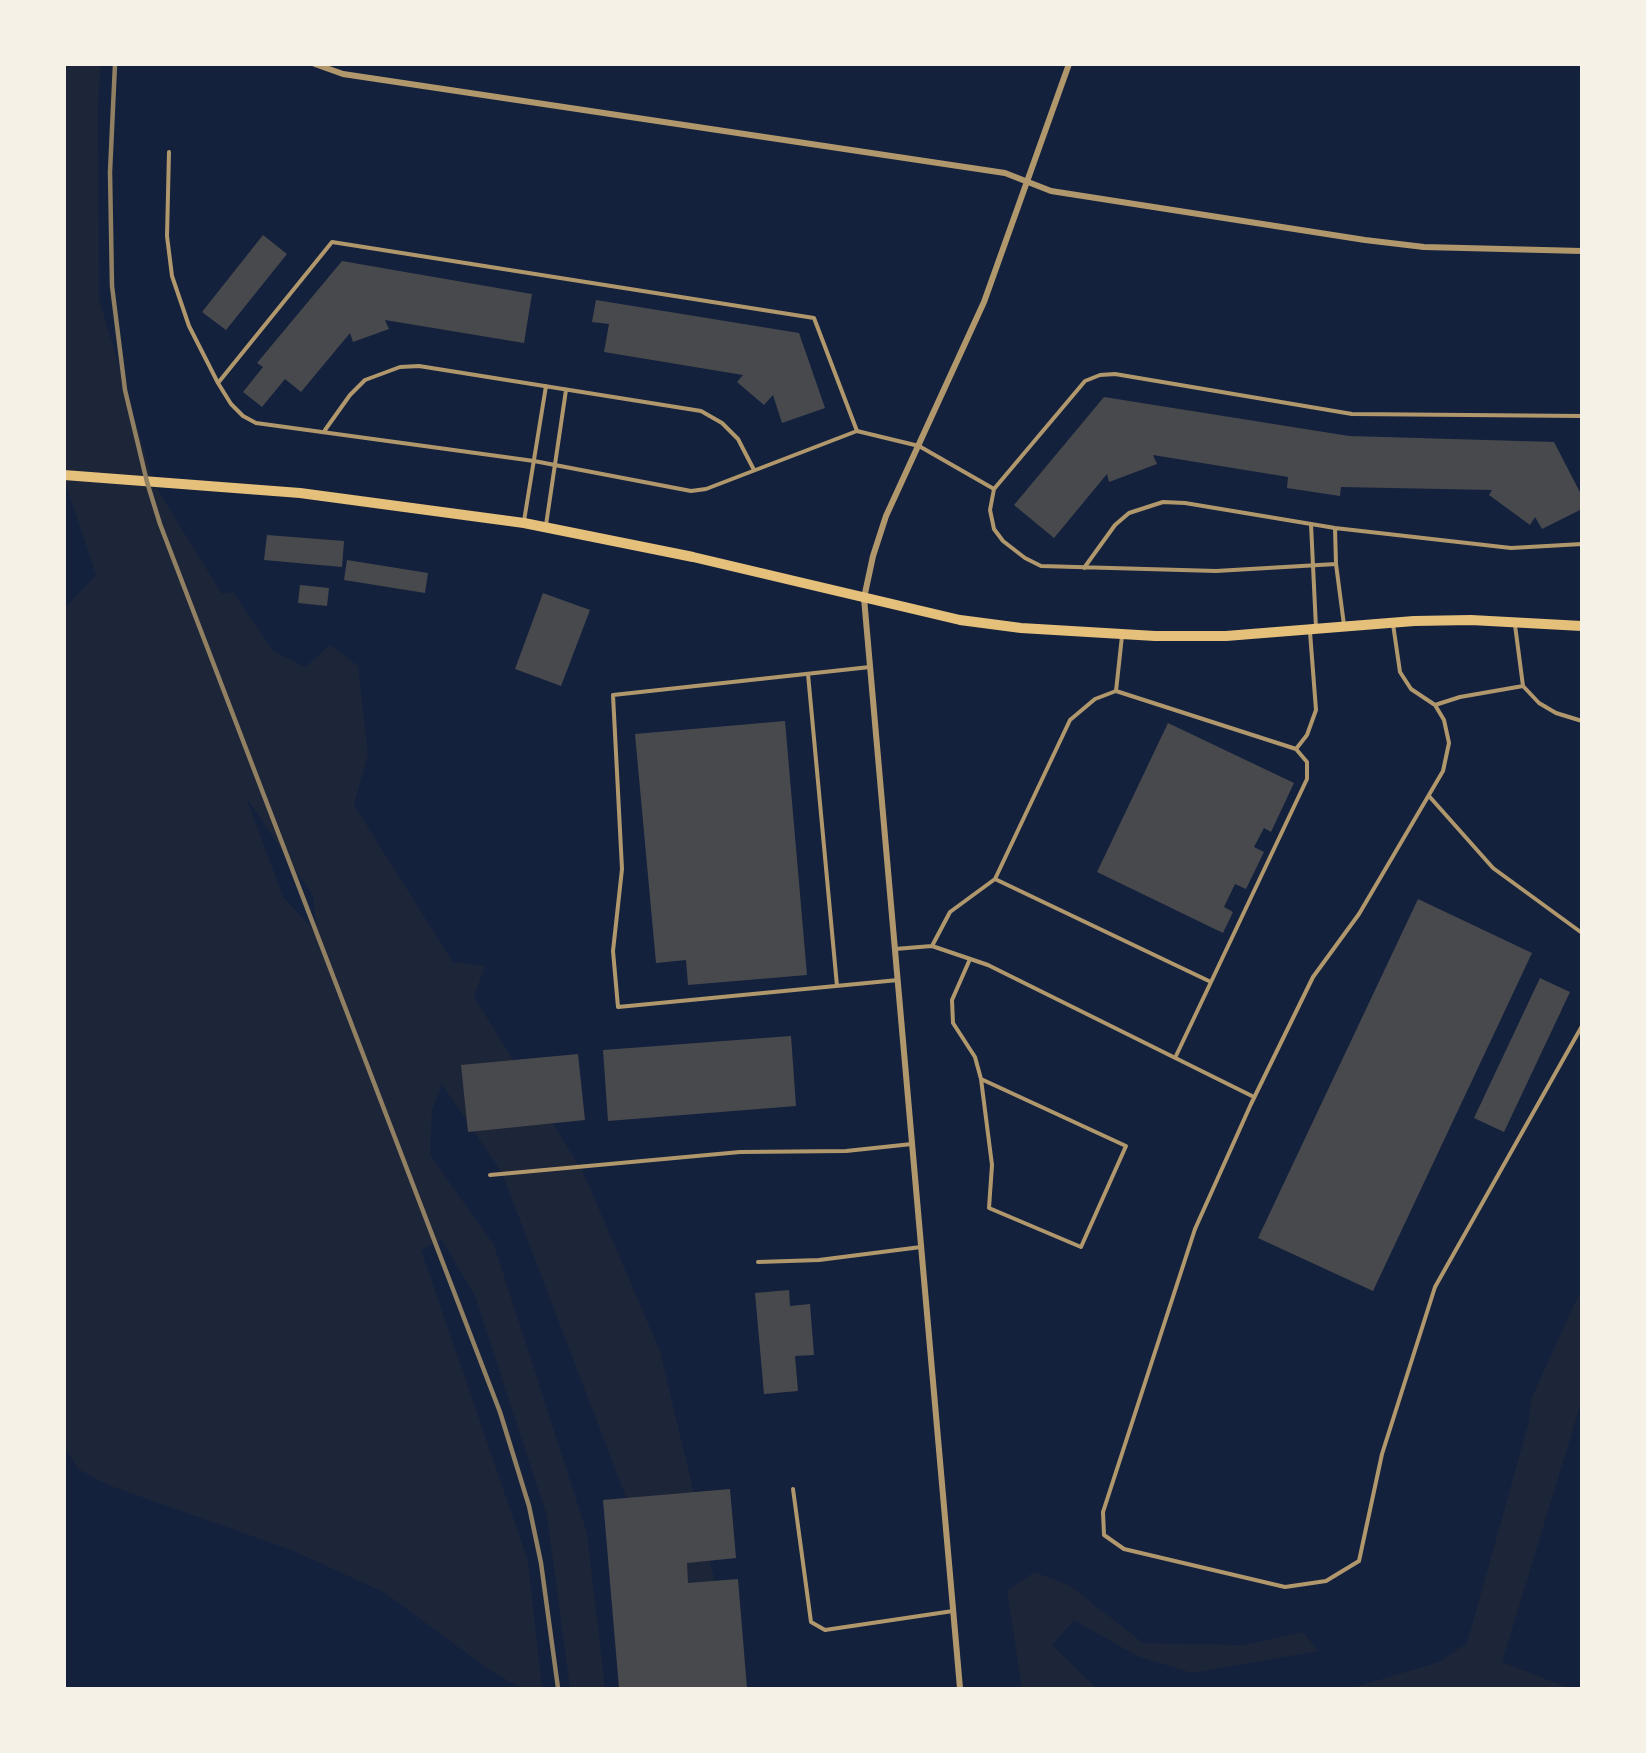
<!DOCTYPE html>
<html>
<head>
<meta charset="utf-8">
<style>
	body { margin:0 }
	#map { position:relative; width:1646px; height:1753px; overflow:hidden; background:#14213d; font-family:Commissioner,sans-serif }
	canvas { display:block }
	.frame { position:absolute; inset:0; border:66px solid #f6f1e7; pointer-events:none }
</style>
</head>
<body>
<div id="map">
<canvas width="1646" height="1753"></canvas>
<div class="frame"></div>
</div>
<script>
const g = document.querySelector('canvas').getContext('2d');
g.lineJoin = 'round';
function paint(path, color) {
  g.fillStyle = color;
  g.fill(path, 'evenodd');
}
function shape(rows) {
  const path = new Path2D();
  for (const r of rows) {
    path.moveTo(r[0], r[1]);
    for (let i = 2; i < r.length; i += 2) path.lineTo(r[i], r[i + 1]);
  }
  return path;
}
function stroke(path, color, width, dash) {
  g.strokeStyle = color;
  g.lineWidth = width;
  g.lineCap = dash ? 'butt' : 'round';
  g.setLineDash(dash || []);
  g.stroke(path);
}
const green = shape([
	[65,65,101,65,98,103,99,299,154,484,222,594,233,592,273,651,305,667,330,645,358,666,368,754,354,805,454,964,455,962,485,966,474,997,583,1172,660,1351,732,1653,734,1688,660,1688,650,1560,502,1173,442,1084,432,1110,430,1155,494,1245,587,1533,605,1688,570,1688,547,1516,475,1296,442,1240,421,1250,528,1561,542,1688,521,1688,491,1671,385,1593,294,1551,108,1485,78,1469,65,1448,64,609,96,575,65,482],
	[246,797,313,896,317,933,283,897],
	[1581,1290,1581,1403,1502,1662,1569,1688,1352,1688,1439,1662,1467,1643,1529,1422,1531,1399],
	[1034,1572,1069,1585,1143,1643,1244,1645,1303,1632,1318,1651,1192,1673,1137,1656,1074,1620,1052,1645,1096,1688,1022,1688,1007,1591]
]);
const building = shape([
	[263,235,287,254,226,330,202,312],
	[342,261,532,294,524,343,385,320,389,329,353,342,350,333,301,392,285,379,262,407,243,392,263,367,257,363],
	[596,300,799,333,825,408,782,423,773,395,764,405,737,382,743,375,604,352,609,324,592,322],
	[1104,397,1349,436,1554,442,1582,496,1582,509,1542,529,1535,517,1530,525,1489,495,1492,490,1341,487,1340,496,1287,488,1288,477,1153,455,1157,464,1109,482,1107,474,1054,538,1014,505],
	[267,535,344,541,342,567,264,560],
	[347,560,428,573,425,593,344,580],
	[300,585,329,588,327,606,298,603],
	[543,593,590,610,561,686,515,669],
	[785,721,807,975,688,985,686,960,656,963,635,734],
	[1168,723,1294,783,1271,832,1264,828,1254,847,1264,852,1246,889,1235,884,1224,907,1233,912,1223,933,1097,872],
	[1418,899,1532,953,1373,1291,1258,1238],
	[1540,978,1570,992,1504,1132,1474,1118],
	[791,1036,796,1106,608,1121,603,1050],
	[578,1054,585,1120,468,1132,461,1065],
	[789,1290,790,1306,810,1304,814,1355,795,1356,798,1391,764,1394,755,1293],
	[730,1489,736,1558,687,1563,688,1583,738,1579,747,1688,619,1688,603,1500]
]);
const service = shape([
	[169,152,167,236,172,276,189,326,218,383,231,404,243,416,256,423,534,461,691,491,706,489,857,431,919,446,994,489,990,510,994,529,1003,541,1025,558,1041,566,1216,571,1336,564],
	[218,383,332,242,814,318,857,431],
	[325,430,350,395,365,380,400,367,419,366,701,411,722,423,738,439,754,470],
	[994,489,1085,381,1100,375,1115,374,1352,414,1582,416],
	[524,521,546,386],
	[1311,524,1316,628],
	[546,525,566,390],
	[1335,528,1336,564,1344,625],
	[1084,568,1115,525,1129,513,1163,502,1185,503,1335,528,1511,548,1582,544],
	[1393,624,1400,672,1411,689,1435,705,1444,720,1449,743,1443,771,1359,914,1313,977,1251,1104,1195,1229,1103,1512,1104,1535,1124,1549,1285,1587,1326,1581,1359,1561,1382,1454,1435,1287,1582,1026],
	[870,667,613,695,622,869,613,951,618,1007,898,980],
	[808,674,837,986],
	[1523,686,1539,703,1556,713,1582,721],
	[1116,691,1122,636],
	[1435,705,1460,697,1523,686,1515,625],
	[1429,796,1493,868,1582,933],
	[995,879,1211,982,1307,779,1307,762,1296,749],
	[932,946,988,965,1254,1097],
	[895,949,932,946,950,912,995,879,1070,720,1095,699,1116,691,1296,749,1307,735,1316,710,1310,632],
	[970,959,952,1000,953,1023,975,1057,981,1079,992,1165,989,1208,1081,1247,1126,1146,981,1079],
	[1175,1058,1211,982],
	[490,1175,740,1152,846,1151,912,1144],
	[758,1262,819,1260,921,1247],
	[793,1489,811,1622,825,1630,953,1611]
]);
const minor = shape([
	[315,64,343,74,1005,173,1051,191,1365,240,1424,247,1582,251],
	[960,1688,864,598,873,556,886,516,984,302,1069,64]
]);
const secondary = shape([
	[64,475,300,493,524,523,693,557,960,620,1021,628,1155,636,1226,636,1414,621,1471,620,1582,626]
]);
const rail = shape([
	[115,64,110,172,112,286,125,390,147,482,160,524,500,1412,529,1506,541,1563,558,1688]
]);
paint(green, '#1d2539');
paint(building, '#48494c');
stroke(service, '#b1986c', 4);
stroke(minor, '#b1986c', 6);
stroke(secondary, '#e5c07b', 10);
stroke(rail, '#918062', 4.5);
</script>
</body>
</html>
